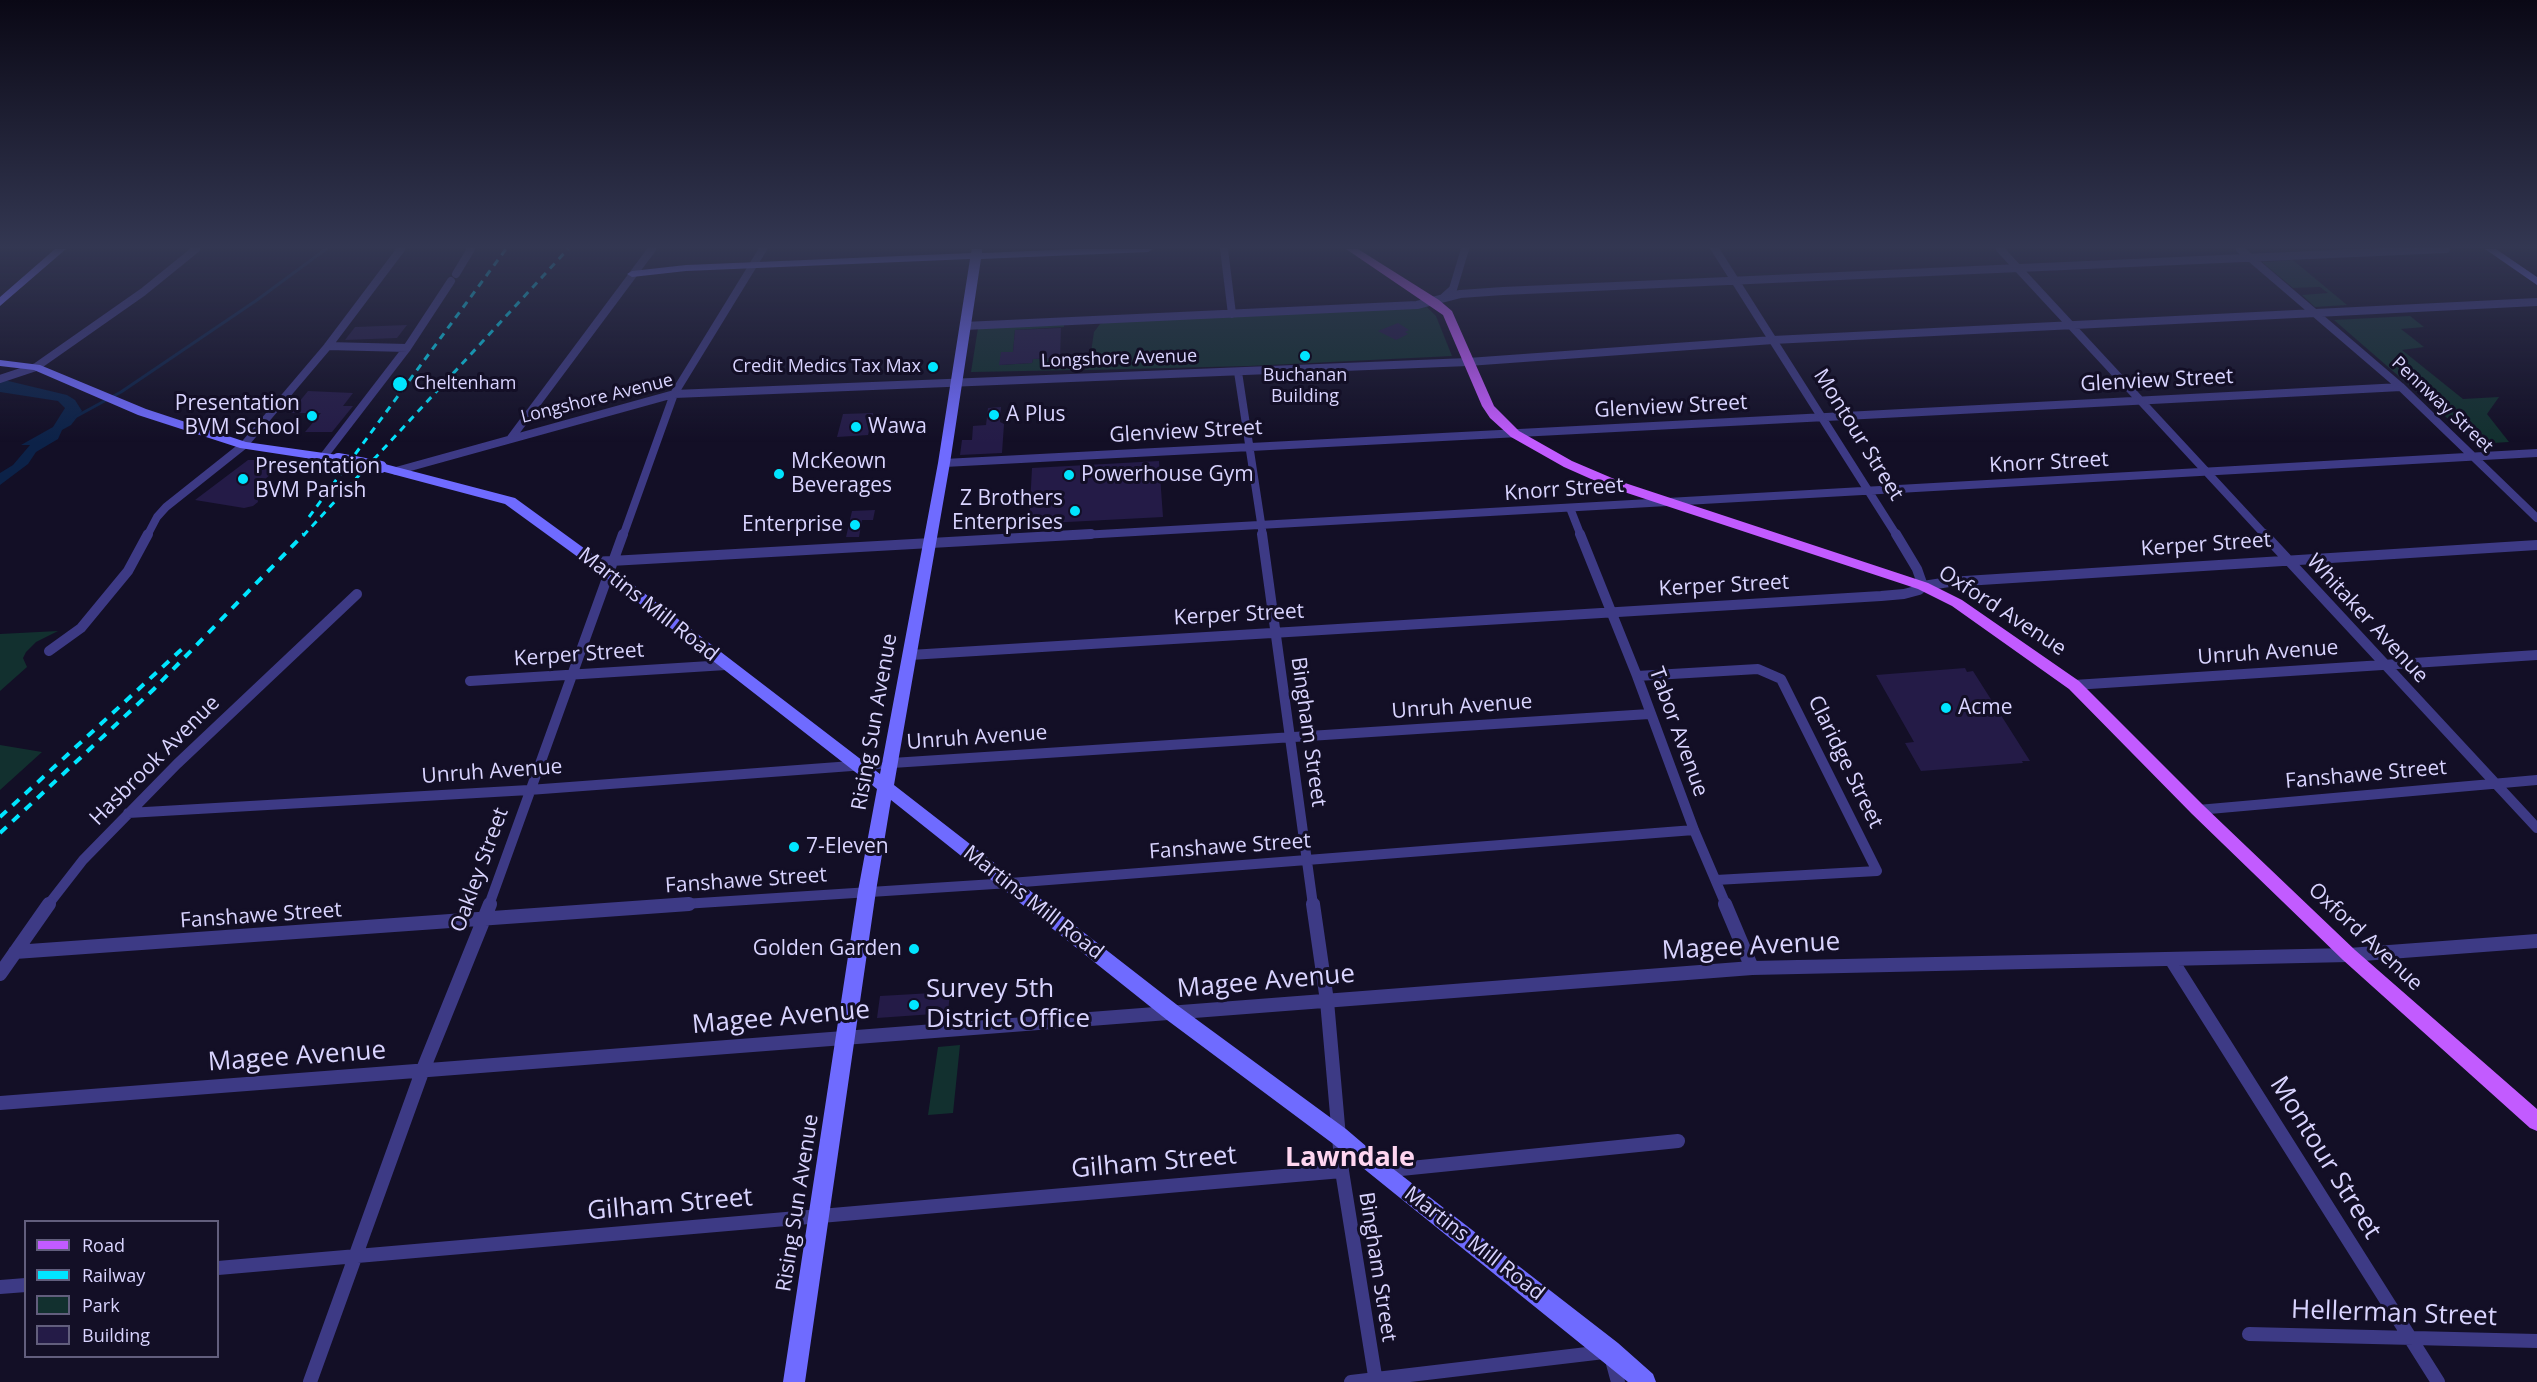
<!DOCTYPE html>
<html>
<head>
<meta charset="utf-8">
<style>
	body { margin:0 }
	#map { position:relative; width:2537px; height:1382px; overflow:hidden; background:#130f26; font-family:"Open Sans",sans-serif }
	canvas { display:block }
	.legend { position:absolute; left:24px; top:1220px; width:195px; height:138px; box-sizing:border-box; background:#130f26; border:2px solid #625e7d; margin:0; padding:8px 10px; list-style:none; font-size:18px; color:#d9d4ff }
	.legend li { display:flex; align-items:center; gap:12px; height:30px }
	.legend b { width:30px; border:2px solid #625e7d }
</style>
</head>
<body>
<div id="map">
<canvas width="2537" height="1382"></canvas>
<ul class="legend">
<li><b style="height:8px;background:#c25bff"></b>Road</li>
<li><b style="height:8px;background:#00e5ff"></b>Railway</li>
<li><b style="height:16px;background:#12302f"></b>Park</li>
<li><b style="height:16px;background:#241b47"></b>Building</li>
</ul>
</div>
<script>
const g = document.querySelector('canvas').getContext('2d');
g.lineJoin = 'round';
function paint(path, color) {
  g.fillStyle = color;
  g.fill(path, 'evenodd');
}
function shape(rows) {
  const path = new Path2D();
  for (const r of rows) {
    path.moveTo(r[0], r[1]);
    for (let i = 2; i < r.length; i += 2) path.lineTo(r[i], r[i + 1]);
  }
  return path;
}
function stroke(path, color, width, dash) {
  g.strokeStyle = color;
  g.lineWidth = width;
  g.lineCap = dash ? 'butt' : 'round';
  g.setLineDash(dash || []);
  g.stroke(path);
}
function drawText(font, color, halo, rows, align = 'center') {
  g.font = font + ' "Open Sans",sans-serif';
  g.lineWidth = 6;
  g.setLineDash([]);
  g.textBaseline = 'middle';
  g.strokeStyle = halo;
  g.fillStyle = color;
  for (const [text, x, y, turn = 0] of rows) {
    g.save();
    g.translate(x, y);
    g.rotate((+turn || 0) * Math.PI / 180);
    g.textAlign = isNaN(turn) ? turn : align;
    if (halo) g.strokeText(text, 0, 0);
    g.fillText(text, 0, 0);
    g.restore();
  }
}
const green = shape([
	[2293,260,2347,305,2315,307,2302,295,2328,293,2320,287,2293,288,2262,262],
	[1427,307,1436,316,1452,356,1249,366,1085,370,1085,361,1090,359,1094,332,1100,324,1106,322],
	[2410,316,2424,327,2401,329,2424,347,2402,350,2463,399,2499,397,2487,414,2509,442,2477,444,2334,320],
	[1064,324,1064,327,1015,330,1013,352,999,365,1032,363,1033,359,1063,358,1074,361,1076,370,971,372,978,328],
	[58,631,36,642,26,652,23,658,27,667,0,691,0,634],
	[0,745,42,752,0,790],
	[960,1045,953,1113,928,1115,938,1047]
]);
const water = shape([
	[0,379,67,395,75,400,82,411,71,425,62,430,58,439,36,452,28,464,0,485,0,473,13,465,30,445,21,445,53,427,65,408,58,401,0,392]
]);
const stream = shape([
	[75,417,121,392,257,300,326,249]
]);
const building = shape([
	[1398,323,1409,330,1405,332,1408,334,1396,340,1378,331],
	[407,325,397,338,345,340,355,327],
	[1061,328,1060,358,1033,359,1032,363,999,365,1001,352,1013,352,1015,330],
	[308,391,353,393,343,406,353,406,332,432,305,432,321,413,290,413],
	[1001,407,1000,422,1004,424,1002,453,960,455,962,440,972,440,973,426,986,425,988,408],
	[873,413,872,430,869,431,868,435,837,437,843,414],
	[248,460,267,460,280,467,255,487,258,502,253,506,244,508,195,500],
	[1159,461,1163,517,1029,524,1032,468],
	[875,510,873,520,862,520,859,537,846,537,852,511],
	[1965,668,1967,672,1973,671,2030,761,2022,761,2023,763,1921,771,1905,743,1914,742,1876,675],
	[950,992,948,1013,877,1018,880,996]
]);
const streetFar2 = shape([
	[1224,249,1232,314],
	[1715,249,1897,536],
	[2000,249,2266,536],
	[2240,249,2401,387,2537,518],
	[456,274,471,249],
	[1444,297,1453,289,1465,249],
	[964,326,1417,305,1460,294,1503,291,2446,249],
	[328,346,407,348],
	[1238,372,1263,536],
	[0,379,36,367,143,292,196,249],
	[511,438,652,249],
	[324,456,407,348,451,281],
	[944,463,2401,387],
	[396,471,674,394,1468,362,1773,340,2537,302],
	[1570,508,1581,536],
	[147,536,157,517,166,507,244,445,328,346,401,249],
	[623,536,674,394,763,249],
	[1064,536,2537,453]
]);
const streetFar1 = shape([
	[1262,534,1313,905],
	[1580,534,1637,676,1694,830,1726,905],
	[1896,534,1917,569,1923,586],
	[2264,534,2537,828],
	[593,562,1091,534],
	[49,651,81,628,128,571,148,534],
	[910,655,1881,596,1904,594,1919,590,1923,586,1949,582,2537,545],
	[1637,676,1758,669,1781,679,1877,871,1716,880],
	[470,681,726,665],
	[2074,685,2537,655],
	[2198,810,2537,780],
	[128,813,529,790,892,763,1649,714],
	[48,905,83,860,177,764,357,594],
	[489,905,623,534],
	[668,905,1010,883,1694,830]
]);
const street = shape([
	[1313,904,1327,1001,1342,1171,1376,1382],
	[1725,904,1752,968],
	[15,952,689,904],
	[2171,959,2438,1382],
	[0,974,49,904],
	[0,1103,1752,968,2349,955,2537,941],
	[1381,1171,1678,1141],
	[218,1268,1342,1171],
	[0,1287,26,1285],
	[2249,1334,2537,1341],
	[1612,1360,1618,1382],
	[310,1382,422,1072,490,904],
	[1351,1382,1604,1352]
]);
const secondary = shape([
	[55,249,66,249,0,306,0,297,55,249],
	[972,249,982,249,982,253,1078,249,1153,249,1148,252,981,259,950,463,894,785,1181,1008,1346,1129,1387,1164,1618,1343,1653,1374,1656,1382,1628,1382,1332,1143,1167,1020,891,800,876,891,805,1382,783,1382,858,891,877,789,604,576,505,504,377,470,375,467,381,463,515,498,614,570,880,774,938,463,970,259,686,271,632,277,627,274,632,271,686,265,971,253,972,249],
	[2485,249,2496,249,2537,277,2537,285,2485,249],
	[0,360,40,365,146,409,246,442,338,455,344,459,338,463,240,448,138,415,34,370,0,366,0,360]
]);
const primary = shape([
	[1346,249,1358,249,1439,300,1452,311,1494,406,1519,431,1572,461,1619,481,1928,583,1962,600,2079,681,2204,806,2355,950,2537,1109,2537,1131,2530,1128,2343,960,2192,814,2069,689,1952,606,1918,589,1609,487,1564,467,1511,437,1490,418,1482,406,1443,315,1346,249]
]);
const railFar1 = shape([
	[309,517,506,249],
	[303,536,568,249]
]);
const rail = shape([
	[0,817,182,649],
	[0,833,154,689,304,534]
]);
const secondaryBridge = shape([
	[338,459,381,467]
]);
const markers = [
	[1305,356,6,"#00e5ff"],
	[933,367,6,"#00e5ff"],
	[400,384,8,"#00e5ff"],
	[994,415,6,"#00e5ff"],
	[312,416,6,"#00e5ff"],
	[856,427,6,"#00e5ff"],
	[779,474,6,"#00e5ff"],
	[1069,475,6,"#00e5ff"],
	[243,479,6,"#00e5ff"],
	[1075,511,6,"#00e5ff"],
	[855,525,6,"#00e5ff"],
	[1946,708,6,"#00e5ff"],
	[794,847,6,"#00e5ff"],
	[914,949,6,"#00e5ff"],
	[914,1005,6,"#00e5ff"]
];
const farStreetnames = [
	["Longshore Avenue",1119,359,-2],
	["Longshore Avenue",597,399,-14],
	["Pennway Street",2442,405,43]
];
const farPoinames = [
	["Credit Medics Tax Max",921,367],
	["Buchanan",1305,376,"center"],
	["Building",1305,397,"center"],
	["Cheltenham",414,384,"left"]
];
const streetNames = [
	["Glenview Street",2157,381,-3],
	["Glenview Street",1671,407,-3],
	["Glenview Street",1186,432,-3],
	["Montour Street",1858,435,58],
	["Knorr Street",2049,463,-3],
	["Knorr Street",1564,490,-4],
	["Kerper Street",2206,545,-4],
	["Kerper Street",1724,586,-3],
	["Martins Mill Road",648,605,38],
	["Oxford Avenue",2002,611,33],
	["Kerper Street",1239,615,-3],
	["Whitaker Avenue",2367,619,47],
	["Unruh Avenue",2268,653,-4],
	["Kerper Street",579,655,-4],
	["Unruh Avenue",1462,707,-4],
	["Rising Sun Avenue",875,722,-80],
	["Bingham Street",1308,732,82],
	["Tabor Avenue",1678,732,70],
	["Unruh Avenue",977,738,-4],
	["Hasbrook Avenue",155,761,-45],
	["Claridge Street",1845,762,64],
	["Unruh Avenue",492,772,-4],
	["Fanshawe Street",2366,775,-5],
	["Fanshawe Street",1230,847,-4],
	["Oakley Street",480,870,-70],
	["Fanshawe Street",746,881,-4],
	["Martins Mill Road",1033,903,38],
	["Fanshawe Street",261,916,-4],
	["Oxford Avenue",2365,937,43],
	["Rising Sun Avenue",798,1203,-81],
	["Martins Mill Road",1474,1244,38],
	["Bingham Street",1377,1267,81]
];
const poiNames = [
	["Presentation",300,404,"right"],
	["BVM School",300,428,"right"],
	["A Plus",1006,415],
	["Wawa",868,427],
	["McKeown",791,462],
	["Beverages",791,486],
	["Presentation",255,467],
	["BVM Parish",255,491],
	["Powerhouse Gym",1081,475],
	["Z Brothers",1063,499,"right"],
	["Enterprises",1063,523,"right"],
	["Enterprise",843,525,"right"],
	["Acme",1958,708],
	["7-Eleven",806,847],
	["Golden Garden",902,949,"right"]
];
const nearStreetnames = [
	["Magee Avenue",1751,947,-3],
	["Magee Avenue",1266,982,-5],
	["Magee Avenue",781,1018,-5],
	["Magee Avenue",297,1057,-4],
	["Montour Street",2325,1158,58],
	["Gilham Street",1154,1163,-5],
	["Gilham Street",670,1205,-5],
	["Hellerman Street",2394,1314,2]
];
const nearPoinames = [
	["Survey 5th",926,990],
	["District Office",926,1020]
];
const nearNeighbourhoodnames = [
	["Lawndale",1350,1158]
];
paint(green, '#12302f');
paint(water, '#0c2248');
stroke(stream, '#0c2248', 3);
paint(building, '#241b47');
stroke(streetFar2, '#3d3a85', 8);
stroke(streetFar1, '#3d3a85', 10);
stroke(street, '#3d3a85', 14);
paint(secondary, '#6f6bff');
paint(primary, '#c25bff');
stroke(railFar1, '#00e5ff', 3, [7, 6]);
stroke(rail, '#00e5ff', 4, [9, 8]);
stroke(secondaryBridge, '#6f6bff', 12);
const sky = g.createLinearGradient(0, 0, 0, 442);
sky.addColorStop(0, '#0a0815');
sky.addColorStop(0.56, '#333752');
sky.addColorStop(1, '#33375200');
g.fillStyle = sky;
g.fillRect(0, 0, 2537, 442);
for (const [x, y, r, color] of markers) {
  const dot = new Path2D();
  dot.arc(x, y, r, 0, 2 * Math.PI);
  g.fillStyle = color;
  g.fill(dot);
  stroke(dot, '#130f26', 2);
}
drawText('18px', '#d9d4ff', '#130f26', farStreetnames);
drawText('18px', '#d9d4ff', '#130f26', farPoinames, 'right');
drawText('21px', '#d9d4ff', '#130f26', streetNames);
drawText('21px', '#d9d4ff', '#130f26', poiNames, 'left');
drawText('26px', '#d9d4ff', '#130f26', nearStreetnames);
drawText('26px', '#d9d4ff', '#130f26', nearPoinames, 'left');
drawText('bold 27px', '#ffd6f0', '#130f26', nearNeighbourhoodnames);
</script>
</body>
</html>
